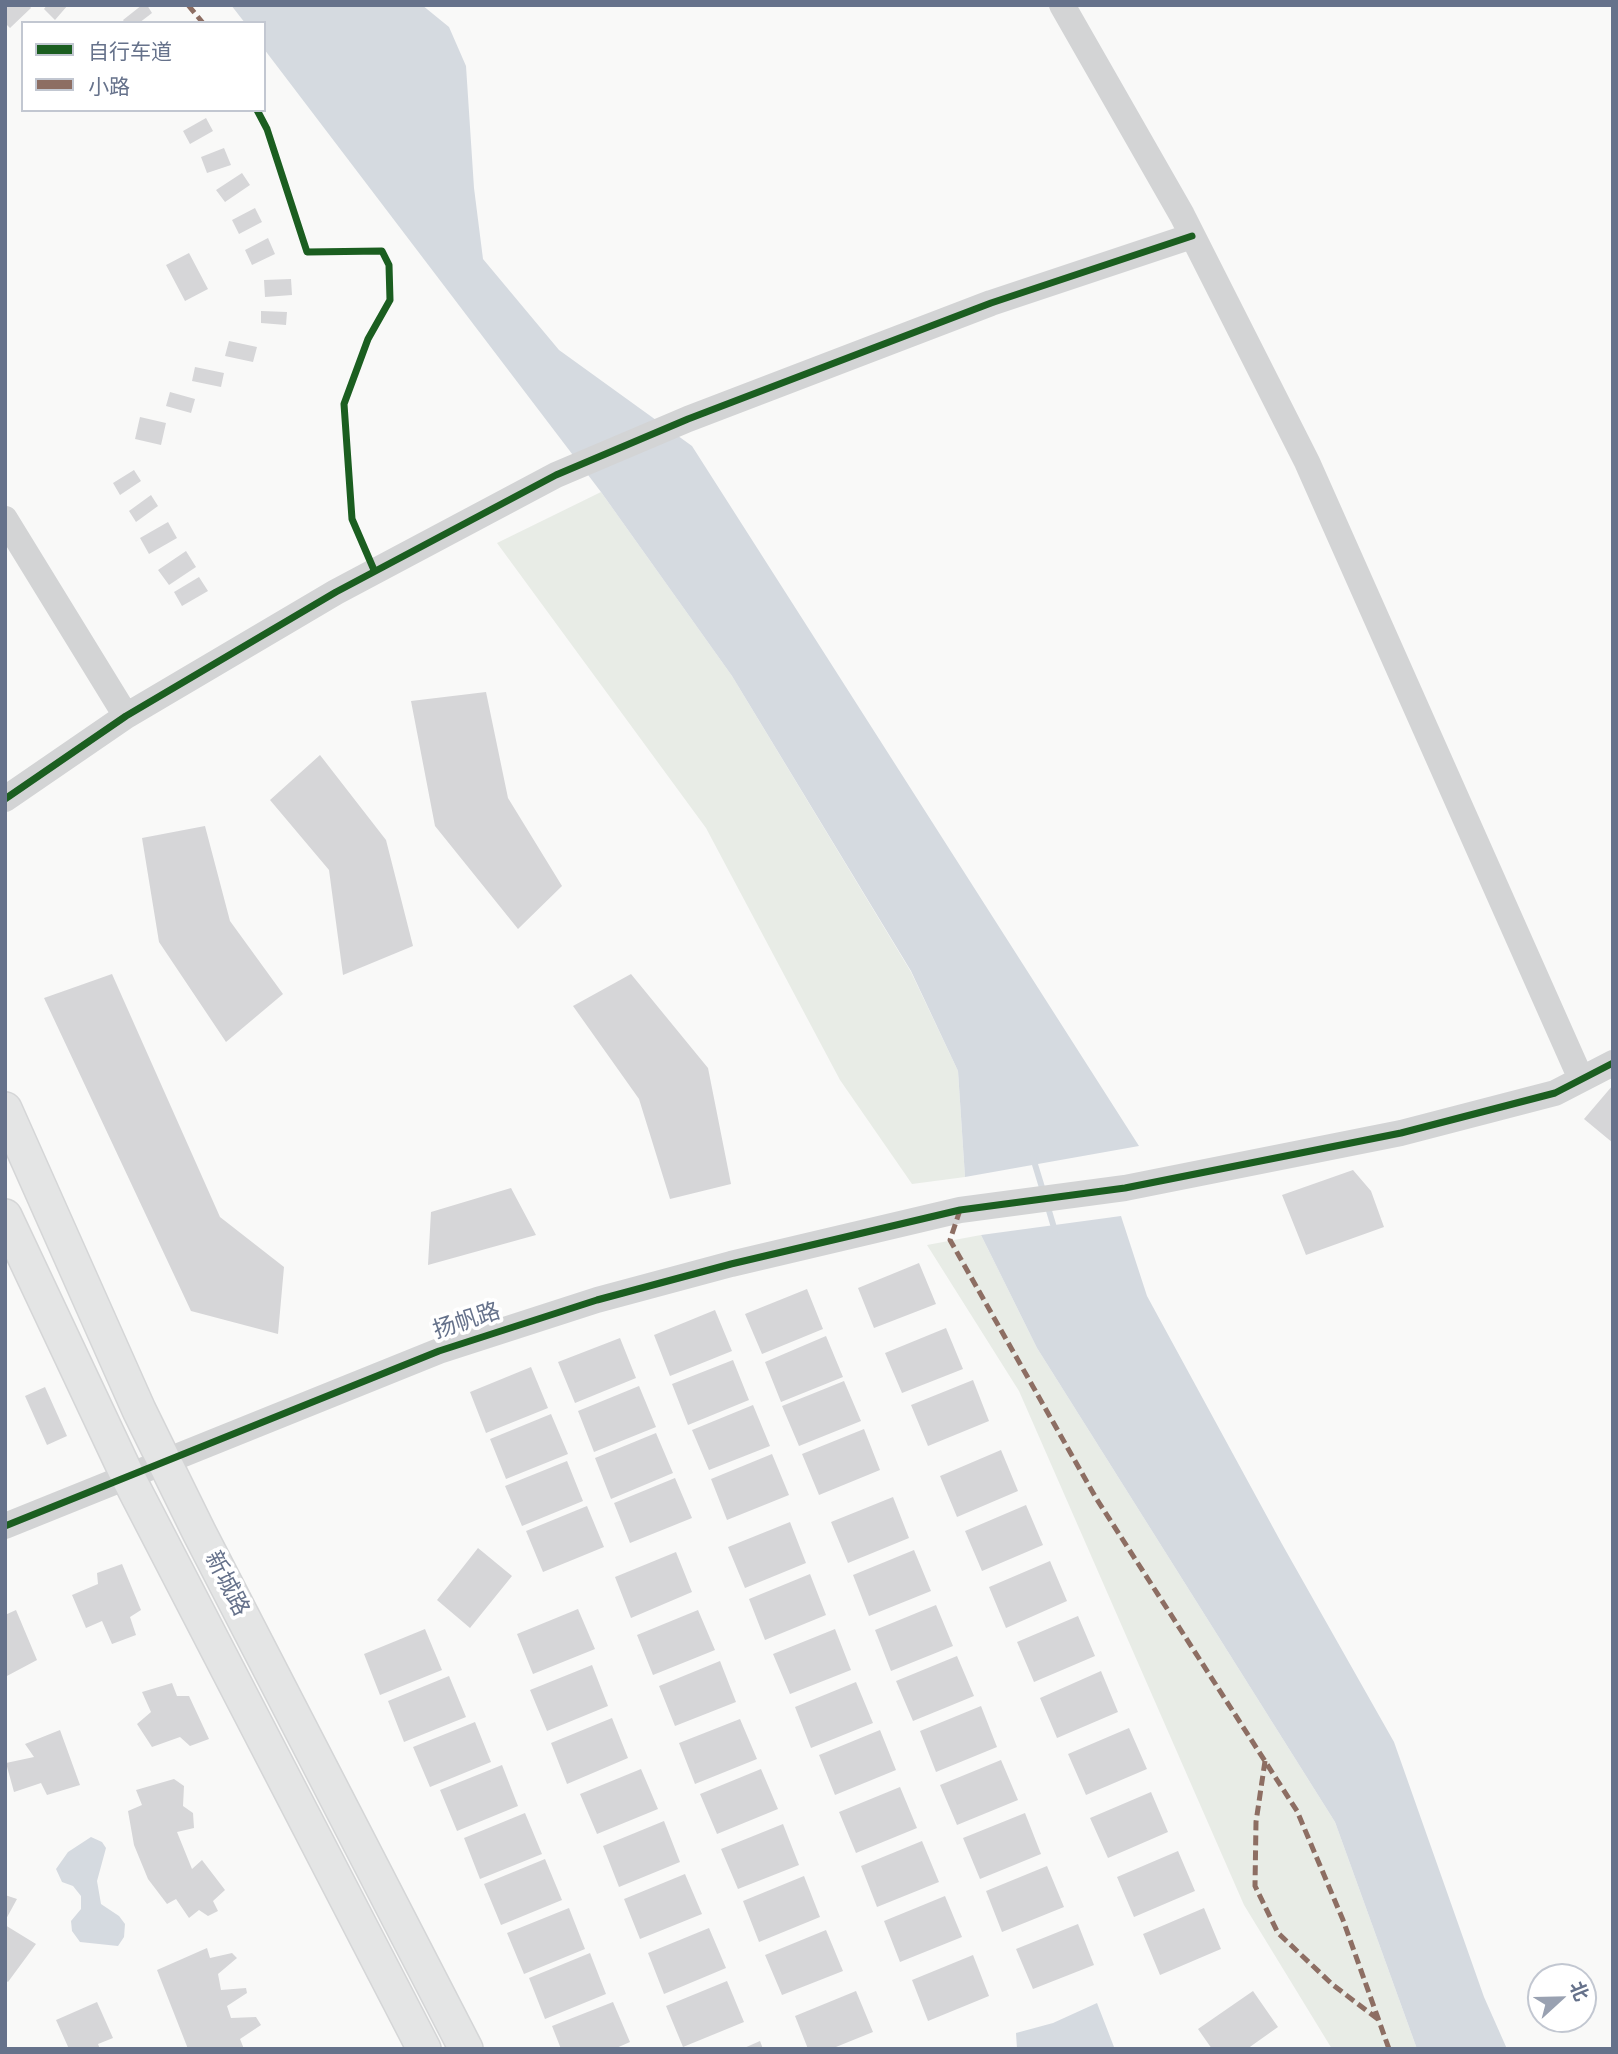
<!DOCTYPE html>
<html>
<head>
<meta charset="utf-8">
<style>
	body { margin:0 }
	#map { position:relative; width:1618px; height:2054px; overflow:hidden; background:#f9f9f8; font-family:"DejaVu Sans","Noto Sans SC",sans-serif }
	canvas { display:block }
	.frame { position:absolute; inset:0; border:7px solid #66728b; pointer-events:none }
	.legend { position:absolute; left:21px; top:21px; width:245px; height:91px; box-sizing:border-box; background:#fff; border:2px solid #c2c7d1; margin:0; padding:9px 12px; list-style:none; font-size:21px; color:#66728b }
	.legend li { display:flex; align-items:center; gap:14px; height:35px }
	.legend b { width:35px; border:2px solid #c2c7d1 }
	.north { position:absolute; left:1527px; top:1963px; width:70px; height:70px; box-sizing:border-box; background:#fff; border:2px solid #c2c7d1; border-radius:50%; rotate:68deg; font-size:19px; font-weight:700; line-height:28px; text-align:center; color:#66728b }
	.north::after { content:''; display:block; margin:auto; width:24px; height:32px; background:#99a1b1; clip-path:polygon(50% 0,100% 100%,50% 72%,0 100%) }
</style>
</head>
<body>
<div id="map">
<canvas width="1618" height="2054"></canvas>
<div class="frame"></div>
<ul class="legend">
<li><b style="height:9px;background:#1b5e20"></b>自行车道</li>
<li><b style="height:9px;background:#8d6e63"></b>小路</li>
</ul>
<div class="north">北</div>
</div>
<script>
const g = document.querySelector('canvas').getContext('2d');
g.lineJoin = 'round';
function paint(path, color) {
  g.fillStyle = color;
  g.fill(path, 'evenodd');
}
function shape(rows) {
  const path = new Path2D();
  for (const r of rows) {
    path.moveTo(r[0], r[1]);
    for (let i = 2; i < r.length; i += 2) path.lineTo(r[i], r[i + 1]);
  }
  return path;
}
function stroke(path, color, width, dash) {
  g.strokeStyle = color;
  g.lineWidth = width;
  g.lineCap = dash ? 'butt' : 'round';
  g.setLineDash(dash || []);
  g.stroke(path);
}
function drawText(font, color, halo, rows, align = 'center') {
  g.font = font + ' "DejaVu Sans","Noto Sans SC",sans-serif';
  g.lineWidth = 7;
  g.setLineDash([]);
  g.textBaseline = 'middle';
  g.strokeStyle = halo;
  g.fillStyle = color;
  for (const [text, x, y, turn = 0] of rows) {
    g.save();
    g.translate(x, y);
    g.rotate((+turn || 0) * Math.PI / 180);
    g.textAlign = isNaN(turn) ? turn : align;
    if (halo) g.strokeText(text, 0, 0);
    g.fillText(text, 0, 0);
    g.restore();
  }
}
const green = shape([
	[601,492,732,676,911,972,958,1071,965,1177,912,1184,840,1080,706,828,497,543],
	[981,1235,1037,1348,1335,1822,1417,2049,1332,2049,1244,1905,1019,1391,927,1245]
]);
const water = shape([
	[231,5,422,5,449,27,466,66,474,188,483,259,559,350,692,446,1139,1146,965,1177,958,1071,911,971,732,676,601,492,264,49,264,23,245,23],
	[1121,1216,1147,1296,1282,1544,1394,1742,1484,1997,1507,2049,1417,2049,1335,1822,1037,1348,981,1235],
	[91,1837,102,1842,106,1848,97,1881,101,1904,119,1916,125,1924,124,1937,118,1946,80,1942,72,1931,71,1921,81,1909,81,1896,73,1886,62,1882,56,1869,68,1852],
	[1097,2003,1114,2047,1111,2049,1017,2049,1016,2033,1053,2023]
]);
const stream = shape([
	[1033,1158,1044,1194],
	[1047,1204,1055,1231]
]);
const building = shape([
	[5,5,29,5,31,8,10,28,5,23],
	[47,5,68,5,55,20,44,9],
	[142,5,147,5,152,13,139,23,125,23,123,20],
	[206,118,213,131,190,144,183,131],
	[224,148,231,165,207,173,201,157],
	[242,173,250,185,225,202,216,190],
	[255,208,262,222,239,234,232,220],
	[268,238,275,254,252,265,245,250],
	[189,253,208,289,185,301,166,265],
	[291,279,292,295,265,297,264,280],
	[261,311,287,312,286,325,261,323],
	[229,341,257,347,253,362,225,356],
	[195,367,224,373,221,387,192,381],
	[170,392,195,399,191,413,166,406],
	[140,417,166,423,161,445,135,439],
	[134,470,141,481,120,495,113,483],
	[151,495,158,506,136,522,129,511],
	[168,522,177,538,149,554,140,538],
	[186,551,196,567,169,585,158,570],
	[199,577,208,591,182,606,174,592],
	[486,692,508,798,562,886,518,929,435,826,411,701],
	[320,755,386,840,413,946,343,975,329,870,270,800],
	[205,826,230,921,283,994,226,1042,159,942,142,838],
	[112,974,220,1217,284,1267,278,1334,191,1311,44,998],
	[631,974,708,1068,731,1184,670,1199,639,1099,573,1006],
	[1613,1085,1613,1143,1584,1119],
	[1353,1170,1371,1191,1384,1227,1306,1255,1282,1195],
	[511,1188,536,1235,428,1265,431,1212],
	[919,1263,936,1304,874,1328,858,1288],
	[807,1289,823,1329,762,1354,745,1314],
	[715,1310,732,1351,670,1376,654,1335],
	[946,1328,963,1369,902,1393,885,1353],
	[826,1336,843,1377,781,1402,765,1362],
	[620,1338,636,1378,575,1403,558,1362],
	[733,1360,749,1400,688,1425,672,1384],
	[531,1367,548,1408,486,1433,470,1392],
	[973,1380,989,1421,928,1446,911,1405],
	[844,1381,861,1421,799,1446,782,1406],
	[639,1386,656,1427,594,1452,578,1411],
	[45,1387,67,1436,47,1445,25,1396],
	[753,1405,770,1446,709,1470,692,1430],
	[551,1414,568,1454,506,1479,490,1439],
	[864,1429,880,1470,819,1495,802,1454],
	[656,1433,673,1473,611,1499,595,1458],
	[1001,1450,1018,1491,957,1517,940,1476],
	[772,1454,789,1495,727,1520,711,1479],
	[567,1461,583,1501,522,1526,505,1486],
	[675,1478,692,1518,630,1543,614,1503],
	[893,1497,909,1538,848,1563,831,1522],
	[1026,1505,1043,1545,982,1571,965,1531],
	[587,1506,604,1547,543,1572,526,1531],
	[790,1522,806,1563,745,1588,728,1547],
	[478,1548,512,1576,470,1628,437,1600],
	[914,1550,931,1591,869,1616,853,1575],
	[676,1552,692,1592,631,1618,615,1577],
	[1050,1561,1067,1601,1006,1628,989,1587],
	[122,1564,141,1610,130,1617,136,1635,112,1644,102,1621,86,1628,72,1595,98,1584,97,1573],
	[810,1574,826,1615,765,1640,749,1599],
	[936,1605,953,1646,891,1671,875,1630],
	[578,1609,595,1649,533,1674,517,1634],
	[16,1610,37,1660,5,1677,5,1615],
	[698,1610,715,1650,653,1675,637,1635],
	[1078,1616,1095,1656,1034,1682,1017,1642],
	[425,1629,442,1670,380,1695,364,1654],
	[835,1629,851,1670,790,1694,773,1654],
	[957,1656,974,1696,913,1721,896,1681],
	[720,1661,736,1702,675,1726,659,1686],
	[592,1665,608,1706,547,1731,530,1690],
	[1101,1671,1118,1712,1057,1738,1040,1698],
	[449,1676,466,1717,404,1742,388,1701],
	[856,1682,873,1723,811,1748,795,1707],
	[172,1683,177,1696,189,1696,209,1739,190,1746,180,1737,152,1747,137,1724,151,1712,142,1692],
	[981,1706,997,1747,936,1772,920,1731],
	[612,1718,628,1758,567,1784,551,1743],
	[740,1719,757,1759,695,1784,679,1743],
	[475,1722,491,1762,430,1787,413,1747],
	[1129,1728,1147,1769,1086,1795,1068,1754],
	[60,1730,80,1785,47,1795,41,1783,14,1792,6,1763,34,1757,25,1744],
	[880,1730,896,1770,835,1795,819,1755],
	[1001,1760,1018,1800,957,1825,940,1785],
	[502,1765,518,1806,457,1831,440,1790],
	[641,1769,658,1809,597,1834,580,1794],
	[761,1769,778,1809,717,1834,700,1794],
	[174,1779,184,1786,183,1806,193,1813,194,1828,177,1832,192,1869,202,1860,225,1890,213,1901,218,1911,208,1916,199,1910,189,1918,176,1899,167,1904,148,1879,134,1845,128,1811,142,1805,136,1790],
	[900,1787,917,1828,856,1853,839,1812],
	[1151,1792,1168,1832,1108,1858,1090,1818],
	[525,1813,542,1854,480,1879,464,1838],
	[1025,1813,1041,1854,980,1879,963,1838],
	[664,1821,680,1862,619,1887,603,1846],
	[783,1824,799,1865,738,1889,721,1849],
	[922,1841,939,1882,877,1907,861,1866],
	[1178,1851,1195,1891,1134,1917,1117,1877],
	[545,1859,562,1900,501,1925,484,1884],
	[1047,1866,1064,1907,1002,1932,986,1891],
	[685,1874,702,1914,640,1939,624,1899],
	[804,1876,820,1917,759,1942,743,1901],
	[5,1895,17,1899,5,1921],
	[945,1896,962,1937,900,1962,884,1921],
	[569,1908,585,1949,524,1974,507,1933],
	[1204,1908,1221,1949,1160,1975,1143,1934],
	[1078,1924,1094,1965,1033,1989,1016,1949],
	[5,1925,36,1944,8,1982,5,1980],
	[709,1928,726,1968,664,1994,648,1953],
	[826,1930,843,1971,782,1995,765,1955],
	[207,1948,210,1958,232,1953,237,1958,218,1974,221,1990,246,1988,247,1993,227,2006,231,2018,256,2017,261,2025,240,2039,244,2049,188,2049,157,1970],
	[590,1953,606,1994,545,2019,529,1978],
	[973,1955,989,1996,928,2021,912,1980],
	[727,1981,744,2022,683,2047,666,2006],
	[856,1991,873,2032,831,2049,808,2049,795,2016],
	[1253,1991,1278,2027,1247,2049,1212,2049,1198,2029],
	[97,2002,113,2038,98,2044,100,2049,69,2049,56,2020],
	[613,2002,630,2042,614,2049,561,2049,552,2026],
	[760,2041,763,2049,742,2049]
]);
const minor = shape([
	[1062,5,1182,215,1307,462,1581,1079],
	[5,519,126,716],
	[5,799,126,716,336,592,556,475,688,419,991,303,1192,236],
	[5,1526,439,1351,597,1300,731,1264,960,1210,1125,1188,1401,1133,1555,1093,1613,1063]
]);
const major = shape([
	[5,1109,139,1410,199,1532,466,2049],
	[5,1216,128,1477,424,2049]
]);
const quiet = shape([
	[188,5,203,23],
	[960,1210,950,1240,1096,1498,1297,1811,1343,1920,1389,2049],
	[1265,1761,1256,1822,1255,1886,1278,1933,1333,1985,1379,2020]
]);
const cycleway = shape([
	[257,110,267,129,307,252,382,251,389,265,390,300,368,339,344,404,352,519,374,570],
	[5,799,126,716,336,592,556,475,688,419,991,303,1192,236],
	[5,1526,439,1351,597,1300,731,1264,960,1210,1125,1188,1401,1133,1555,1093,1613,1063]
]);
const streetNames = [
	["扬帆路",467,1322,-18],
	["新城路",226,1584,63]
];
paint(green, '#e8ece6');
paint(water, '#d5dae0');
stroke(stream, '#d5dae0', 6);
paint(building, '#d6d6d8');
stroke(major, '#d5d6d7', 36);
stroke(minor, '#d3d4d5', 26);
stroke(major, '#e4e5e5', 33);
stroke(quiet, '#8d6e63', 5, [10, 5]);
stroke(cycleway, '#1b5e20', 7);
drawText('23px', '#66728b', '#fff', streetNames);
</script>
</body>
</html>
